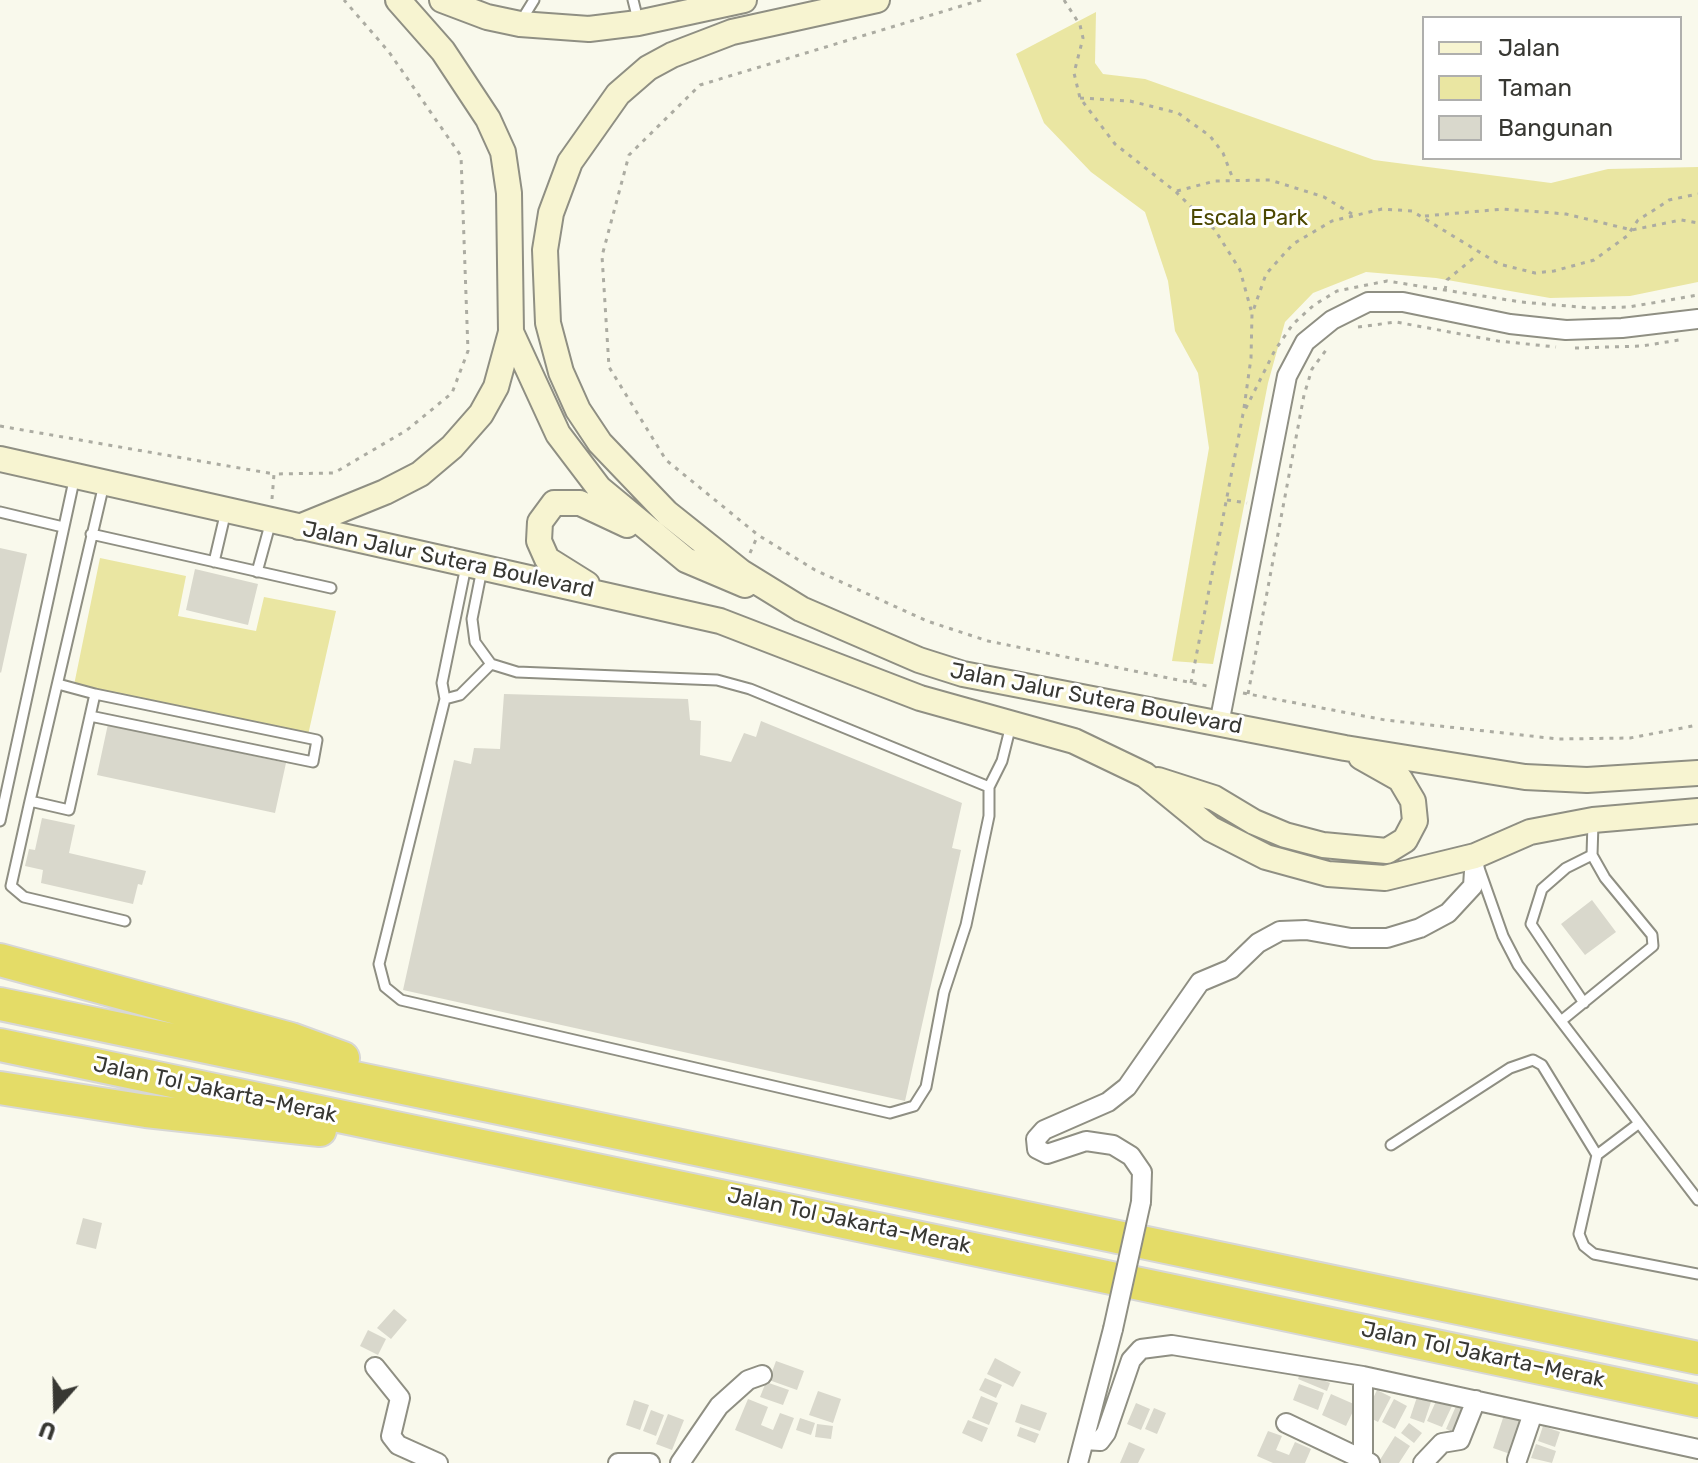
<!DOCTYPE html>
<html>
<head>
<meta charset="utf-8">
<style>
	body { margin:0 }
	#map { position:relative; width:1698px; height:1463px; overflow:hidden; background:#f9f9ec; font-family:Rubik,sans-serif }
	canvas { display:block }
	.legend { position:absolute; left:1422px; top:16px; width:260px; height:144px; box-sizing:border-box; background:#fff; border:2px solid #afafad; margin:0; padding:10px 14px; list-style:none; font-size:24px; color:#383833 }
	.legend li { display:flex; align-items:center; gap:16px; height:40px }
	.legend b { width:40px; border:2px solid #afafad }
	.north { position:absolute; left:16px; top:1367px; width:80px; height:80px; -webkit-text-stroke:6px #fff; paint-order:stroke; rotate:200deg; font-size:22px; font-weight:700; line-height:32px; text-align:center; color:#383833 }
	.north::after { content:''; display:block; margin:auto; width:28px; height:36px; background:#383833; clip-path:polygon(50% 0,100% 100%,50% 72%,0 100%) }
</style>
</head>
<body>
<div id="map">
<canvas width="1698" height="1463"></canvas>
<ul class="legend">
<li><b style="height:10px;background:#f7f4d1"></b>Jalan</li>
<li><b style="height:22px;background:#eae6a2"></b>Taman</li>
<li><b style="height:22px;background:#d9d8cc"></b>Bangunan</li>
</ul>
<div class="north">U</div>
</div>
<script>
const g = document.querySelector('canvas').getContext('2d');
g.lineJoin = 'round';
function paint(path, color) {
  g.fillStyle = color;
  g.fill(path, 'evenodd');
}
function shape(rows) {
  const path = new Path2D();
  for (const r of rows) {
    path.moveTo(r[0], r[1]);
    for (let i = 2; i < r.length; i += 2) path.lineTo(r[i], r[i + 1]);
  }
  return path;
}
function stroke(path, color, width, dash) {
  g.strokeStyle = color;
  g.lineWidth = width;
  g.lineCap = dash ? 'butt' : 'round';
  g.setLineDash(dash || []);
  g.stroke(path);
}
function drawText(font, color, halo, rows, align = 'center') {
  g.font = font + ' Rubik,sans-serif';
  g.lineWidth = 6;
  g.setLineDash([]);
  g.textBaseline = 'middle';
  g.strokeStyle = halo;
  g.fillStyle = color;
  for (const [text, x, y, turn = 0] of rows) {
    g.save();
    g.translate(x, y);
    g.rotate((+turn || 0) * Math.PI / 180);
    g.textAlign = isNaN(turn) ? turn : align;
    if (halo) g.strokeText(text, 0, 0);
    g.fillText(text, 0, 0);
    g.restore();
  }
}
const green = shape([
	[1096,12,1095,63,1103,74,1145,79,1374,160,1551,183,1608,169,1698,167,1698,282,1630,296,1550,298,1436,278,1366,272,1313,293,1285,322,1268,383,1213,664,1172,661,1209,448,1198,373,1175,331,1168,281,1145,212,1091,172,1044,123,1016,54],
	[100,558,186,576,178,616,256,631,264,597,336,611,308,735,74,685]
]);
const building = shape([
	[0,548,27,554,1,673,0,672],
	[195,569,258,584,248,625,186,610],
	[504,694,688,699,690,720,701,721,700,755,731,762,744,733,756,737,761,721,962,803,952,848,961,850,905,1101,403,990,454,760,471,764,474,748,500,749],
	[108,724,286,763,275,813,97,775],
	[42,818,75,825,69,853,146,871,142,885,138,884,133,904,41,883,43,870,25,866,29,849,35,850],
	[1592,900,1616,932,1585,955,1561,924],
	[83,1218,102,1223,96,1249,76,1244],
	[394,1309,407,1320,391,1339,377,1328],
	[368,1330,386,1339,378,1355,360,1346],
	[995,1358,1021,1372,1013,1387,987,1374],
	[776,1361,804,1371,797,1390,769,1380],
	[1301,1371,1330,1383,1327,1391,1298,1379],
	[985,1378,1002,1385,996,1398,979,1390],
	[766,1382,789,1390,783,1405,760,1397],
	[1299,1384,1324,1393,1318,1410,1293,1400],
	[1377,1390,1391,1397,1378,1422,1365,1415],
	[818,1391,841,1399,833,1423,809,1415],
	[1331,1394,1356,1405,1346,1426,1322,1415],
	[981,1396,998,1403,989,1425,972,1418],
	[1417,1397,1431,1402,1424,1423,1410,1418],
	[748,1399,768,1407,761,1425,773,1430,780,1413,794,1418,782,1449,735,1430],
	[1394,1399,1407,1406,1395,1429,1382,1422],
	[1437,1399,1452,1406,1442,1427,1427,1421],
	[634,1400,649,1405,640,1430,626,1425],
	[1136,1403,1150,1409,1141,1430,1127,1424],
	[1021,1404,1047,1413,1040,1431,1015,1422],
	[1456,1406,1471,1412,1461,1435,1446,1429],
	[1154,1408,1166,1413,1157,1434,1145,1429],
	[651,1410,664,1415,656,1436,643,1431],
	[668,1414,684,1420,672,1450,656,1444],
	[1504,1415,1524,1422,1513,1455,1493,1448],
	[800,1418,815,1423,811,1435,796,1430],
	[968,1420,988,1428,982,1442,962,1433],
	[1409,1423,1422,1433,1414,1443,1401,1433],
	[817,1424,833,1426,831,1439,815,1437],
	[1543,1426,1560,1432,1555,1447,1538,1441],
	[1020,1427,1039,1434,1035,1443,1017,1436],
	[1268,1431,1282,1436,1276,1450,1289,1455,1295,1442,1311,1449,1305,1463,1273,1463,1257,1456],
	[1395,1436,1410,1446,1399,1463,1378,1463],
	[1129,1442,1145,1449,1138,1463,1120,1463],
	[1536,1444,1556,1451,1552,1463,1531,1458]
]);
const path = shape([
	[981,0,700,85,629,155,602,256,609,367,666,460,758,535,815,570,927,621,988,641,1212,687],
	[1064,0,1080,25,1083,38,1074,73,1080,98,1115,144,1176,192,1215,230,1240,270,1251,310],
	[1080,98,1130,101,1178,113,1210,136,1223,153,1233,179],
	[1177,191,1215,181,1270,180,1324,197,1352,214],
	[1425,216,1503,209,1566,214,1632,230,1681,220,1698,223],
	[1445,290,1447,280,1476,256],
	[1358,327,1396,322,1498,341,1556,347],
	[1575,348,1642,346,1679,340],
	[1244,408,1251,358,1252,314,1266,274,1293,244,1332,221,1382,209,1412,211,1499,264,1535,273,1554,271,1594,260,1627,236,1638,220,1654,210,1669,200,1698,194],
	[0,426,274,474],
	[272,499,274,474,334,473,407,430,452,393,468,351,461,156,389,52,344,0],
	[1227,500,1247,503],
	[750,553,758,535],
	[1191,683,1243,414,1275,350,1293,324,1314,305,1337,291,1387,281,1521,302,1591,308,1629,307,1698,295],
	[1243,693,1385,720,1558,739,1630,738,1698,725],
	[1248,694,1304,395,1312,369,1329,346]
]);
const service = shape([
	[633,0,638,20],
	[521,21,534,0],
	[0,512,63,527],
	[91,534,331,588],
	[214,562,226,511],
	[482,569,472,619,475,642,491,664,517,672,717,680,750,689,989,787],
	[257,572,271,521],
	[491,664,460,695,445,699,379,964,385,987,401,1000,890,1113,914,1106,926,1087,944,992,966,925,989,816,989,787,1002,761,1011,725],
	[58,684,95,694,69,810,30,801,104,484],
	[445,699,442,683,466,566],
	[90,716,313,762,317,740,95,694],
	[30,801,11,886,24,897,125,921],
	[0,821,75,476],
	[1479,868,1503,936,1518,965,1698,1200],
	[1584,1003,1531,924,1542,889,1566,868,1592,855],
	[1561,1021,1653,946,1652,935,1605,878,1592,855,1593,823],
	[1391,1145,1510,1068,1533,1060,1542,1065,1597,1155,1579,1234,1584,1246,1594,1254,1698,1274],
	[1597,1155,1638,1124]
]);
const minor = shape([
	[1219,724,1287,376,1305,342,1332,320,1368,302,1403,302,1510,324,1566,330,1622,328,1698,319],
	[1141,1202,1142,1172,1131,1156,1113,1145,1086,1141,1047,1154,1037,1149,1036,1139,1044,1130,1108,1102,1127,1087,1200,982,1231,969,1258,943,1280,931,1306,930,1351,938,1387,938,1420,928,1448,913,1473,886,1475,856],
	[375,1367,400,1398,391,1436,398,1445,438,1463],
	[1363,1376,1363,1458],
	[1286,1423,1370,1463],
	[1084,1440,1100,1441,1106,1433,1131,1360,1141,1349,1172,1345,1363,1376,1698,1449],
	[1517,1460,1532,1416],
	[618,1463,650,1463],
	[680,1463,719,1406,748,1380,762,1375],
	[1078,1463,1113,1329],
	[1423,1463,1442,1443,1460,1440,1476,1400]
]);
const secondary = shape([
	[442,0,487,17,520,24,589,29,638,23,744,0],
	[877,0,732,32,672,55,648,68,618,94,570,162,551,213,545,250,548,323,561,372,578,410,600,443,667,513,741,572,801,609,919,660,963,674,1345,748,1525,777,1587,780,1698,773],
	[511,332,558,434,599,488,686,560,745,585],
	[0,459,720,621,920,698,1074,741,1145,775,1211,829,1266,857,1328,874,1385,878,1475,856,1530,832,1593,820,1698,811],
	[299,527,385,492,420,474,452,447,481,414,496,387,511,332,509,193,503,152,488,119,443,51,398,0],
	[587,584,547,559,539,541,540,522,554,503,580,503,627,525],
	[1158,780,1214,798,1254,822,1285,835,1323,845,1387,851,1405,840,1415,821,1413,801,1400,779,1361,757]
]);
const motorway = shape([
	[0,960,291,1039,343,1058],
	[0,1004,1698,1358],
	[0,1045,1698,1401],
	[0,1088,146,1111,320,1130]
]);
const minorBridge = shape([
	[1113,1329,1141,1202]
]);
const parkNames = [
	["Escala Park",1249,219]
];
const streetNames = [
	["Jalan Jalur Sutera Boulevard",448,560,12],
	["Jalan Jalur Sutera Boulevard",1096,699,11],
	["Jalan Tol Jakarta–Merak",215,1090,12],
	["Jalan Tol Jakarta–Merak",849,1221,12],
	["Jalan Tol Jakarta–Merak",1483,1355,12]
];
paint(green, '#eae6a2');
paint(building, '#d9d8cc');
stroke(service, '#8f8f83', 13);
stroke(minor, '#8f8f83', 22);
stroke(secondary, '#8f8f83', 28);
stroke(motorway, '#d7d7d6', 36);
stroke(path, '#acaca2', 3, [4, 6]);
stroke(service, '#fff', 9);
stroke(minor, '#fff', 18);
stroke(secondary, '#f7f4d1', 24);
stroke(motorway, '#e4dc67', 32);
stroke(minorBridge, '#8f8f83', 22, []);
stroke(minorBridge, '#fff', 18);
drawText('22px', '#4b4700', '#fff', parkNames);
drawText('22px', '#383833', '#fff', streetNames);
</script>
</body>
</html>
